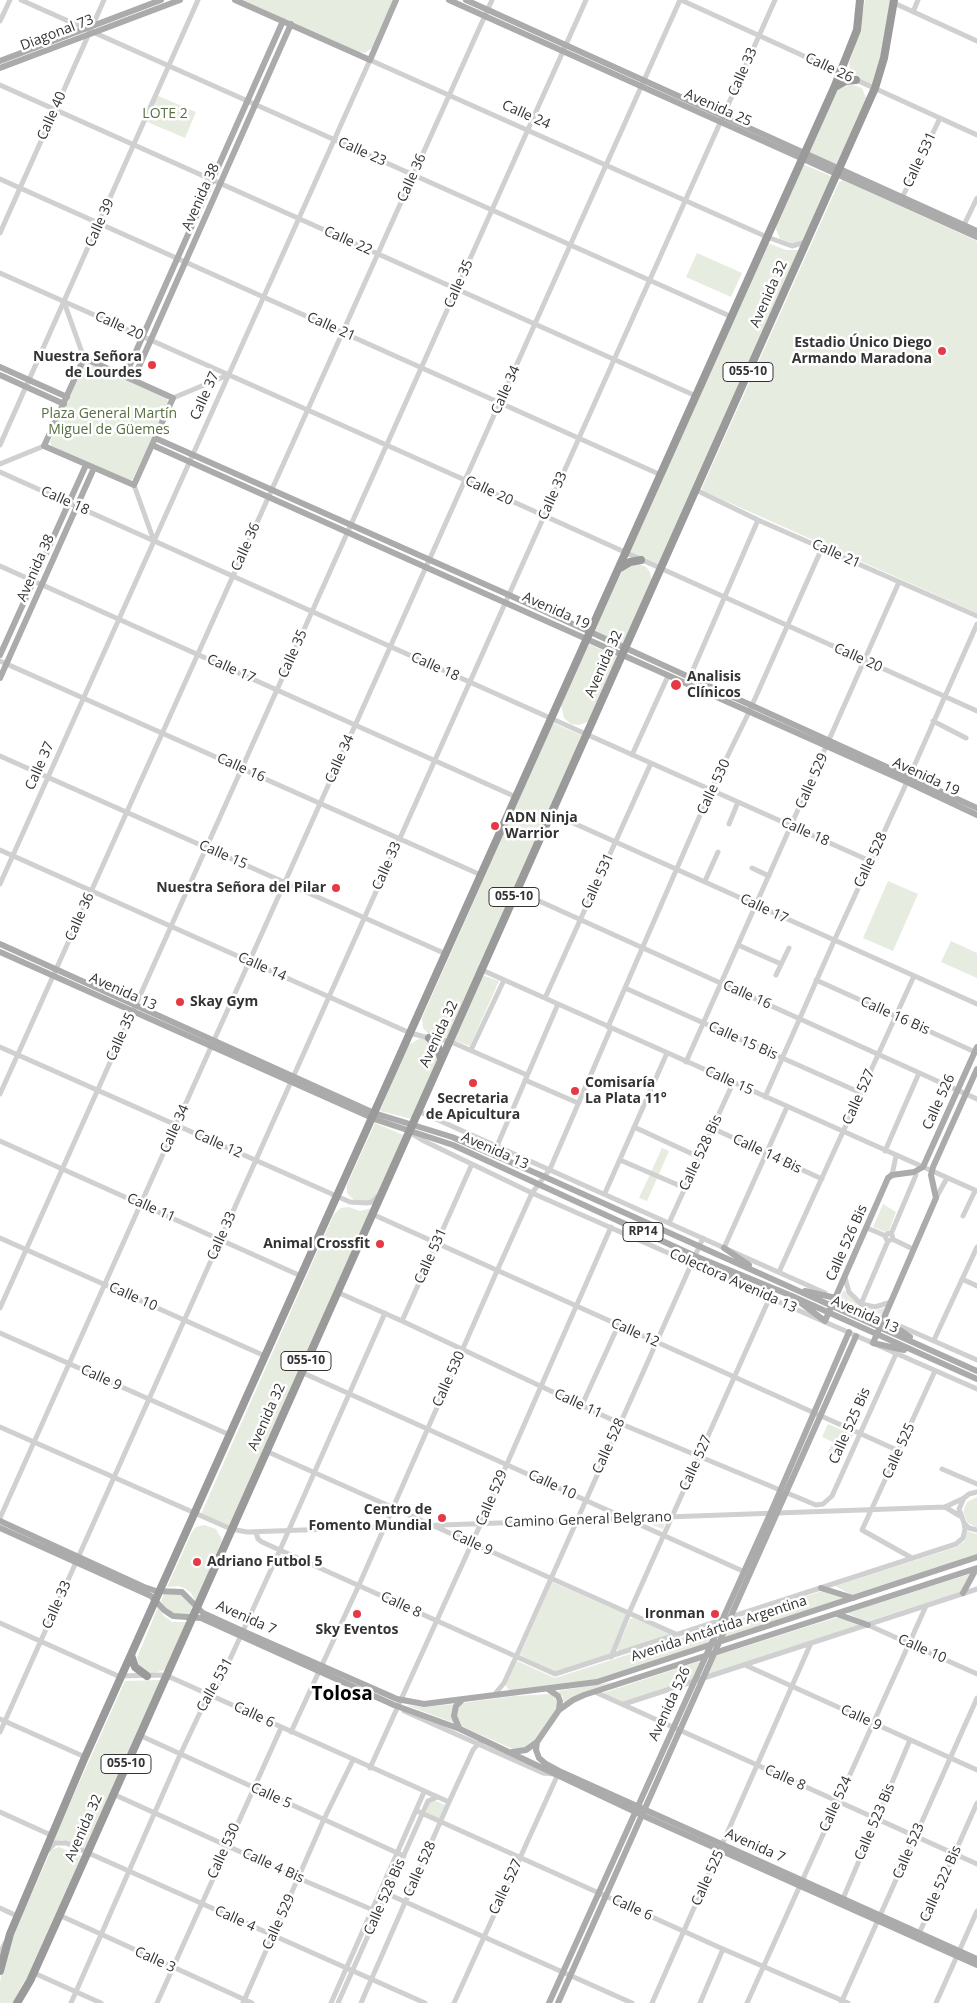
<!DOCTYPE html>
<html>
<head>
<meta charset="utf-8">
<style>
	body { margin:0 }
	canvas { display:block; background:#fff }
</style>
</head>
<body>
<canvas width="977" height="2003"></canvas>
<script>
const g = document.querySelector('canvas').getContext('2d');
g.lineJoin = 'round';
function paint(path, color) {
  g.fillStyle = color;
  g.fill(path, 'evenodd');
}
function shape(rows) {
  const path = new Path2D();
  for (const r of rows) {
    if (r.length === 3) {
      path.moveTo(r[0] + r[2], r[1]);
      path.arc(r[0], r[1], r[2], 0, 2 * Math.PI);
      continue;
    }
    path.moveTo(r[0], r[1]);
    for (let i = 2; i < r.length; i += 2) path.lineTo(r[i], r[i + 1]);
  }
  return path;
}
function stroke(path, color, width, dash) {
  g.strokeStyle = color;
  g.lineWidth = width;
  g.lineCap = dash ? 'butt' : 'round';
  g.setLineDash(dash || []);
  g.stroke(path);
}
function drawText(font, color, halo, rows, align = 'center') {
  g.font = font + ' "Open Sans",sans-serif';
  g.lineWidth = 5;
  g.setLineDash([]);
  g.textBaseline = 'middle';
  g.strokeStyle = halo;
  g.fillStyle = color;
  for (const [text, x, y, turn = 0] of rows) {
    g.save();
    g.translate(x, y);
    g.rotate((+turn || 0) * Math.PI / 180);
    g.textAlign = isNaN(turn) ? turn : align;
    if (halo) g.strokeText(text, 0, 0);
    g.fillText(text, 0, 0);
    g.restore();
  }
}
const green = shape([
	[242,0,393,0,372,48,365,53,359,52],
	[865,0,891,0,886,36,874,86,855,78,851,72,849,64,859,33],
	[847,84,853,85,862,88,867,100,838,165,809,152,835,92,840,87],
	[156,95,196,112,185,138,145,121],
	[803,164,833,177,806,237,802,241,794,244,780,239,776,229,777,223],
	[843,180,977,241,977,613,703,491,702,488,839,182],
	[768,243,786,250,799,250,659,566,630,552],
	[697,253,742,273,731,297,686,277],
	[88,363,167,398,168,403,133,479,129,481,52,446,50,442,84,364],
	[637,563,646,567,650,572,652,582,623,645,594,632,623,569],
	[589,644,618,657,592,717,587,722,579,725,571,724,564,718,561,705],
	[553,723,583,736,449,1038,430,1035,423,1028,422,1018],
	[888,881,918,894,893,951,863,938],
	[951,941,977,953,977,978,941,962],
	[482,975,499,981,470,1046,453,1040],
	[421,1038,432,1042,438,1057,412,1119,380,1111,408,1045],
	[375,1123,403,1135,376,1198,367,1202,355,1201,347,1193,347,1185],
	[662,1148,669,1151,647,1201,639,1198],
	[883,1204,896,1212,888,1233,873,1227],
	[349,1207,360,1211,372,1208,230,1526,201,1514,334,1214,341,1208],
	[844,1290,859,1304,874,1311,886,1307,882,1315,840,1297],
	[828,1424,853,1435,842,1459,828,1452,833,1442,822,1437],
	[977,1497,977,1528,967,1522,963,1512,967,1502],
	[666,1520,663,1529,642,1521],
	[204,1525,216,1529,222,1540,196,1602,191,1593,186,1589,179,1586,167,1587,192,1532,196,1527],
	[967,1531,977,1534,977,1555,852,1595,835,1586,957,1547,965,1541],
	[970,1574,960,1592,866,1622,847,1613],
	[552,1582,625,1614,626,1616,609,1655,555,1673,520,1655],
	[828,1589,846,1598,723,1638,731,1621],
	[180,1593,189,1599,192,1607,190,1614,185,1615,174,1613,164,1607,161,1601,164,1594],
	[158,1607,164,1616,172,1622,187,1622,167,1666,164,1670,151,1674,147,1672,139,1665,137,1658],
	[838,1617,859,1625,706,1675,715,1656],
	[633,1618,669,1633,670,1635,619,1652,617,1649,630,1619],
	[717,1626,709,1643,595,1680,511,1691,507,1688,506,1684,517,1661,555,1678],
	[700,1661,692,1681,623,1703,603,1693],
	[160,1680,161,1681,85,1849,63,1840,53,1841,125,1681],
	[613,1682,575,1696,564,1704,563,1697,558,1691],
	[551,1694,557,1701,557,1709,534,1742,525,1748,515,1750,461,1726,456,1717,457,1708,462,1703,514,1696],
	[456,1704,454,1723,406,1705,422,1707],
	[434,1800,445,1805,439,1819,426,1814,430,1801],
	[59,1847,81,1856,27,1982,14,2003,0,2003,0,1983,4,1957,51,1850]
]);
const minor = shape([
	[21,0,732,317],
	[681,0,977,135],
	[894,3,977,41],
	[913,12,918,0],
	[0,21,10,0],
	[0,85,696,396],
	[0,179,661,475],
	[901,200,940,118],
	[963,227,977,198],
	[0,233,104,0],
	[0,273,465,480,977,711],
	[64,302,84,358],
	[173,398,228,375],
	[0,445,198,0],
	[0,464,44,446],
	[0,472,870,861],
	[134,485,154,541],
	[696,490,758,520,977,616],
	[0,566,516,797],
	[0,661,481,875],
	[689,679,758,520],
	[933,721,966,738],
	[632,755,668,676],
	[0,756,446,954],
	[551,813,977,1004],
	[729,824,738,802],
	[0,850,410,1033,429,1038,449,1041,527,1075],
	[752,868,769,876],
	[705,881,718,852],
	[0,884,370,60,767,237,792,246,806,242],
	[517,891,977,1099],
	[738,945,781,964],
	[482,970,977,1191],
	[776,975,789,948],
	[816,980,975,1052],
	[625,988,861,1093],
	[545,998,651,763],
	[608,1027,711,790,749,712,822,548],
	[0,1047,350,1202,367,1203,372,1202,379,1195],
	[471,1050,504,980],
	[686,1062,899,582],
	[525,1080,578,1103],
	[0,1094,492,0],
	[765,1097,834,941,907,782,977,624],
	[418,1111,825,1293],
	[634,1127,699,1157],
	[712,1128,822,1179],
	[411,1133,422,1140,532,1193,977,1389],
	[0,1141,301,1276],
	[497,1146,558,1004],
	[885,1151,919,1073],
	[620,1160,685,1188],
	[892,1175,896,1156],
	[605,1193,667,1053],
	[936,1198,947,1178],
	[372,1214,899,1451],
	[963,1216,975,1191],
	[669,1223,733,1083],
	[867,1228,886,1236],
	[889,1237,3.5],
	[891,1234,916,1175,914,1172],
	[0,1238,265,1356],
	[892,1239,913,1249],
	[724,1248,787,1107],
	[779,1272,914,976],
	[845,1278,849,1292,861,1304,875,1307,891,1302],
	[962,1279,977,1286],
	[337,1292,402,1321,619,1423,816,1505,823,1504,832,1496,896,1354],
	[833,1297,885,1320],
	[861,1304,888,1241],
	[0,1308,586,0],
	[402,1321,472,1164],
	[893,1323,977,1360],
	[0,1333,230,1435],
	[934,1340,977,1247],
	[301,1372,747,1573],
	[582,1405,618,1326],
	[0,1427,231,1529,247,1532,945,1507,964,1498],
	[266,1451,678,1635],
	[942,1469,977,1484],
	[977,1492,969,1494,964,1498,959,1509,964,1523,969,1528,977,1530],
	[945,1507,960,1516],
	[0,1518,680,0],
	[256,1532,258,1539,262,1542,555,1674,956,1544,963,1538,965,1529,964,1523],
	[912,1558,862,1530,935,1371],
	[0,1623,118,1676,161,1675,172,1678,449,1802],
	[868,1625,977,1674],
	[611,1657,629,1613,770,1297],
	[745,1665,977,1770],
	[595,1692,977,1864],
	[494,1695,504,1683,516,1657,703,1238],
	[624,1704,977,1589],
	[404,1711,543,1773,554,1774],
	[0,1719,85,1757],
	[0,1732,775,0],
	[291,1732,359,1585,497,1271,532,1193,550,1169,611,1028],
	[139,1735,404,1856],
	[370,1768,481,1523,611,1227],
	[113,1794,298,1878,373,1910,379,1910],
	[417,1811,723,1949,848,2003],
	[0,1812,53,1836],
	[47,1851,55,1843,66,1843,425,2003],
	[381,1891,632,2003],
	[842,1901,910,1740],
	[0,1908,17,1916],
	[59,1915,252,2003],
	[918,1936,977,1803],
	[0,1953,5,1943],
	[34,1973,101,2003],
	[71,2003,180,1755,205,1702,215,1692,280,1550,385,1313],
	[157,2003,281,1728],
	[243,2003,324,1819,353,1760],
	[331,2003,424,1792],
	[338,2003,428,1801,435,1798],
	[361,2003,449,1802,473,1750,478,1744,484,1740],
	[454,2003,559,1772],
	[652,2003,811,1643],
	[700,2003,723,1949],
	[747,2003,926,1606],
	[841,2003,977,1698],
	[936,2003,977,1911]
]);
const major = shape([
	[235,0,370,60,396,0],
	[449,0,977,237],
	[466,0,977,231],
	[0,61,161,0],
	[0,68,180,0],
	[84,358,173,398,134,485,44,446,84,358],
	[0,367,67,397],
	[0,375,64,404],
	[125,376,283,21],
	[133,380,291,24],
	[155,438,509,595,977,808],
	[152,445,907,782,977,815],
	[0,655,86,465],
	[0,678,94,468],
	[0,944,374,1113,452,1137,545,1177,977,1371],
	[0,952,377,1120,453,1145,695,1256,792,1296,977,1379],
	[724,1248,749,1265],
	[715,1273,743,1278],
	[805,1291,836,1298],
	[801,1303,825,1321,888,1178,892,1175,914,1172,923,1167,977,1047],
	[884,1319,910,1337],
	[904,1350,873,1343,936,1198,931,1175,933,1167,977,1069],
	[0,1521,144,1587,156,1591,182,1592,203,1613,247,1633,397,1699,424,1704,597,1682,977,1557],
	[0,1528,151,1596,164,1610,173,1616,201,1618,394,1705,460,1729,646,1817,977,1965],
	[821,1588,853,1598],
	[963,1593,976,1569],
	[837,1614,868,1625],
	[548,1689,558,1696,560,1701,559,1710],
	[459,1728,454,1716,456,1706,462,1700],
	[537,1742,536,1750,539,1758,546,1764,559,1771,977,1959],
	[512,1752,526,1750,537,1742,559,1710,573,1700,584,1695,977,1568],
	[549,2003,771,1512,849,1332],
	[558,2003,856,1336]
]);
const highway = shape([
	[835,87,845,81,856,80],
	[620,568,630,562,641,560],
	[429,1038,438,1047,441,1059],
	[131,1655,135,1667,147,1676],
	[0,1971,10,1934,85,1757,834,88,857,30,860,0],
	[17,2003,30,1981,57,1921,875,88,884,58,894,0]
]);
const markers = [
	[942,351,5,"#e63946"],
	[152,365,5,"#e63946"],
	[676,685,6,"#e63946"],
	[495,826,5,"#e63946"],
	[336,888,5,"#e63946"],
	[180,1002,5,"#e63946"],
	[473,1083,5,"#e63946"],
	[575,1091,5,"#e63946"],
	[380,1244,5,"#e63946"],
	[442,1518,5,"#e63946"],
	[197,1562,5,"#e63946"],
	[357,1614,5,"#e63946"],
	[715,1614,5,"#e63946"]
];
const shields = [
	[748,372,50],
	[514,897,50],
	[643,1232,40],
	[306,1361,50],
	[126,1764,50]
];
const shieldNames = [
	["055-10",748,372],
	["055-10",514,897],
	["RP14",643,1232],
	["055-10",306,1361],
	["055-10",126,1764]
];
const streetNames = [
	["Diagonal 73",57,33,-21],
	["Calle 26",829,68,25],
	["Calle 33",743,72,-66],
	["Avenida 25",718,108,24],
	["Calle 24",526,115,24],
	["Calle 40",52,116,-66],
	["Calle 23",362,152,24],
	["Calle 531",920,160,-65],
	["Calle 36",412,178,-66],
	["Avenida 38",201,197,-66],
	["Calle 39",100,223,-66],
	["Calle 22",348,241,24],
	["Calle 35",459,284,-66],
	["Avenida 32",769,294,-66],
	["Calle 20",119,326,24],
	["Calle 21",331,327,24],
	["Calle 34",506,390,-66],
	["Calle 37",205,396,-66],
	["Calle 20",489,491,25],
	["Calle 33",553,496,-66],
	["Calle 18",65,501,24],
	["Calle 36",246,547,-66],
	["Calle 21",836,554,24],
	["Avenida 38",36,568,-66],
	["Avenida 19",556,611,24],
	["Calle 35",293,654,-66],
	["Calle 20",858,658,24],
	["Avenida 32",604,664,-66],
	["Calle 18",435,667,24],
	["Calle 17",231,669,24],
	["Calle 34",340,759,-66],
	["Calle 37",40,766,-66],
	["Calle 16",241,768,24],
	["Avenida 19",926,777,25],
	["Calle 529",812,781,-66],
	["Calle 530",714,787,-65],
	["Calle 18",805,832,24],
	["Calle 15",223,855,24],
	["Calle 528",871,860,-65],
	["Calle 33",387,866,-66],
	["Calle 531",598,881,-66],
	["Calle 17",764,909,25],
	["Calle 36",80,917,-66],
	["Calle 14",262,967,24],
	["Avenida 13",123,992,24],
	["Calle 16",747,995,24],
	["Calle 16 Bis",895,1016,24],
	["Avenida 32",439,1034,-65],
	["Calle 35",121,1037,-66],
	["Calle 15 Bis",743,1041,24],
	["Calle 15",729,1081,24],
	["Calle 527",859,1097,-66],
	["Calle 526",939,1102,-66],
	["Calle 34",175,1129,-66],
	["Calle 12",218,1144,24],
	["Avenida 13",495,1151,24],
	["Calle 528 Bis",701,1153,-65],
	["Calle 14 Bis",767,1154,25],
	["Calle 11",151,1208,24],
	["Calle 33",222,1236,-66],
	["Calle 526 Bis",847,1243,-66],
	["Calle 531",431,1256,-66],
	["Colectora Avenida 13",733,1281,24],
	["Calle 10",133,1297,24],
	["Avenida 13",865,1315,24],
	["Calle 12",635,1333,24],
	["Calle 9",101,1378,24],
	["Calle 530",449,1379,-66],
	["Calle 11",578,1404,25],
	["Avenida 32",267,1417,-66],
	["Calle 525 Bis",850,1426,-66],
	["Calle 528",609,1446,-66],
	["Calle 525",899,1451,-66],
	["Calle 527",696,1463,-66],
	["Calle 10",552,1485,25],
	["Calle 529",492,1498,-67],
	["Camino General Belgrano",588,1520,-2],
	["Calle 9",472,1543,24],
	["Calle 33",57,1605,-66],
	["Calle 8",401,1605,25],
	["Avenida 7",246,1618,24],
	["Avenida Antártida Argentina",719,1629,-18],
	["Calle 10",922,1649,24],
	["Calle 531",215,1685,-61],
	["Avenida 526",670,1704,-65],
	["Calle 6",254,1715,25],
	["Calle 9",861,1718,24],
	["Calle 8",785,1778,24],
	["Calle 5",271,1796,24],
	["Calle 524",836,1804,-66],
	["Calle 523 Bis",875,1822,-67],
	["Avenida 32",84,1828,-66],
	["Avenida 7",755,1846,24],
	["Calle 530",224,1851,-66],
	["Calle 523",909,1851,-67],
	["Calle 4 Bis",273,1866,24],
	["Calle 528",420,1869,-66],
	["Calle 525",708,1878,-66],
	["Calle 522 Bis",941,1884,-66],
	["Calle 527",506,1887,-65],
	["Calle 528 Bis",385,1897,-66],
	["Calle 6",632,1908,24],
	["Calle 4",235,1919,24],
	["Calle 529",279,1922,-66],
	["Calle 3",155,1960,24]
];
const parkNames = [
	["LOTE 2",165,114],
	["Plaza General Martín",109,414],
	["Miguel de Güemes",109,430]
];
const poiNames = [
	["Estadio Único Diego",932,343],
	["Armando Maradona",932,359],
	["Nuestra Señora",142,357],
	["de Lourdes",142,373],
	["Analisis",687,677,"left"],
	["Clínicos",687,693,"left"],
	["ADN Ninja",505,818,"left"],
	["Warrior",505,834,"left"],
	["Nuestra Señora del Pilar",326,888],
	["Skay Gym",190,1002,"left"],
	["Comisaría",585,1083,"left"],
	["La Plata 11°",585,1099,"left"],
	["Secretaria",473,1099,"center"],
	["de Apicultura",473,1115,"center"],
	["Animal Crossfit",370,1244],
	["Centro de",432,1510],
	["Fomento Mundial",432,1526],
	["Adriano Futbol 5",207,1562,"left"],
	["Ironman",705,1614],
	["Sky Eventos",357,1630,"center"]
];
const districtNames = [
	["Tolosa",342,1695]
];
paint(green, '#e6ecdf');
stroke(minor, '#d0d0d0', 5);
stroke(major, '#ababab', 6);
stroke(highway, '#9a9a9a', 8);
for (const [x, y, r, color] of markers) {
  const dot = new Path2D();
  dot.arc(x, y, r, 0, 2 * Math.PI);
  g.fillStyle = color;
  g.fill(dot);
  stroke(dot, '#fff', 2);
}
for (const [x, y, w] of shields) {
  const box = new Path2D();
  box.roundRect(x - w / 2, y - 9.5, w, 19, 4);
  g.fillStyle = '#fff';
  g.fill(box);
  stroke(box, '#333', 1);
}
drawText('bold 12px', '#333', null, shieldNames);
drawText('14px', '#333', '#fff', streetNames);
drawText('14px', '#56703f', '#fff', parkNames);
drawText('bold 14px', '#333', '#fff', poiNames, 'right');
drawText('bold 19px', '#000', '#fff', districtNames);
</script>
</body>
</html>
